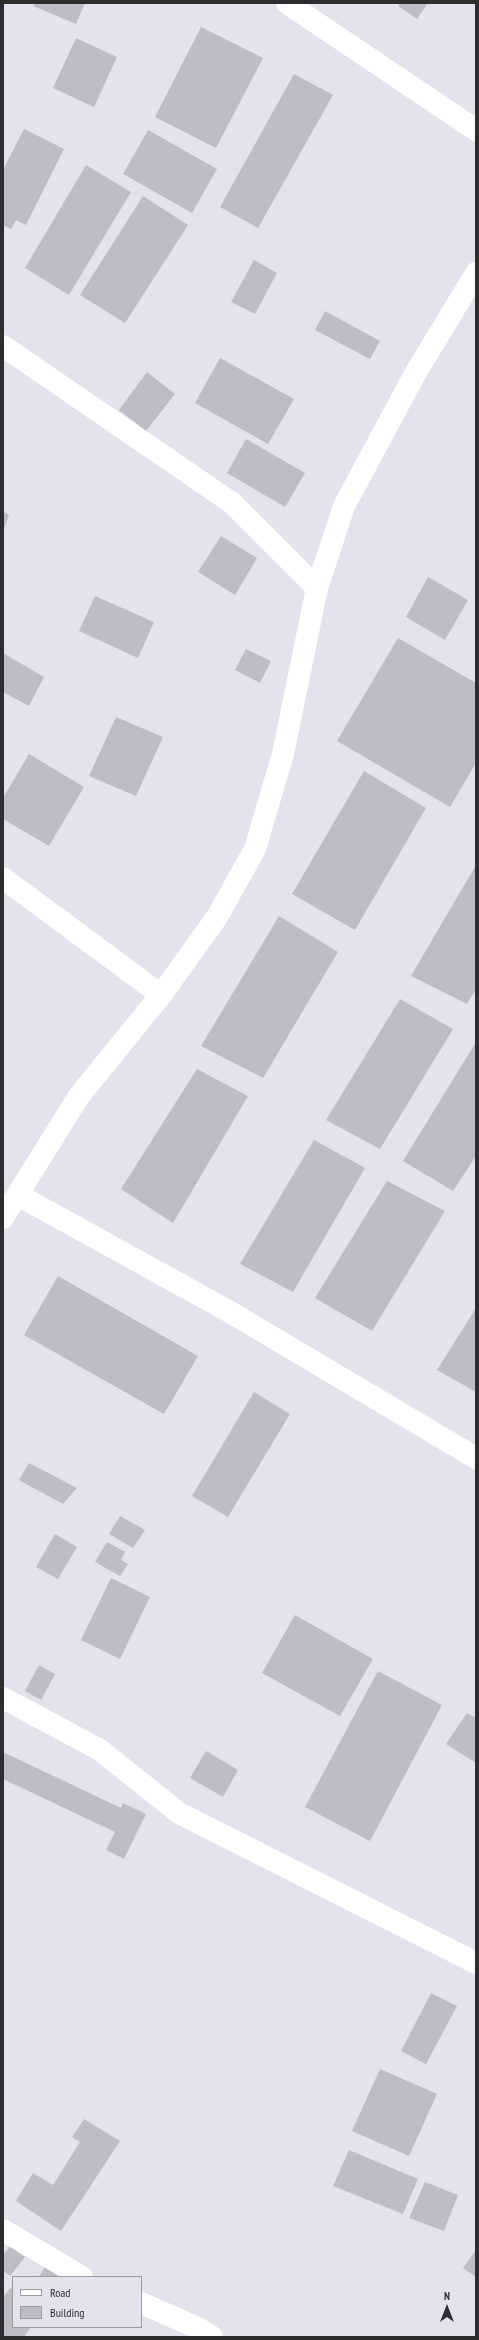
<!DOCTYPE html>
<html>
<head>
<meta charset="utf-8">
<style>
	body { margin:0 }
	#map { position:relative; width:479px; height:2340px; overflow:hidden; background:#e2e3ec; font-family:"PT Sans Narrow",sans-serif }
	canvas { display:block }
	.frame { position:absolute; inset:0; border:4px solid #2d2d30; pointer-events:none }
	.legend { position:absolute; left:12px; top:2276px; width:130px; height:52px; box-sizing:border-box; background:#e2e3ec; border:1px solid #9a9aa1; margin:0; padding:5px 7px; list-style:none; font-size:12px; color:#2d2d30 }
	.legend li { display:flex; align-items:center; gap:8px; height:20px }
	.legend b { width:20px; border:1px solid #9a9aa1 }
	.north { position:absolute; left:427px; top:2288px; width:40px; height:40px; -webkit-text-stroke:3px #e2e3ec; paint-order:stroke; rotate:0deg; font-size:11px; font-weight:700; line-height:16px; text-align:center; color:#2d2d30 }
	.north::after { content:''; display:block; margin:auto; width:14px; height:18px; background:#2d2d30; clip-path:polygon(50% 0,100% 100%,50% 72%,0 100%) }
</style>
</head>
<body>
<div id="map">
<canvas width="479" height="2340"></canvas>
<div class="frame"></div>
<ul class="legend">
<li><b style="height:5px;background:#fff"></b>Road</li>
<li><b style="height:11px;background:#bcbdc6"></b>Building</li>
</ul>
<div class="north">N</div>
</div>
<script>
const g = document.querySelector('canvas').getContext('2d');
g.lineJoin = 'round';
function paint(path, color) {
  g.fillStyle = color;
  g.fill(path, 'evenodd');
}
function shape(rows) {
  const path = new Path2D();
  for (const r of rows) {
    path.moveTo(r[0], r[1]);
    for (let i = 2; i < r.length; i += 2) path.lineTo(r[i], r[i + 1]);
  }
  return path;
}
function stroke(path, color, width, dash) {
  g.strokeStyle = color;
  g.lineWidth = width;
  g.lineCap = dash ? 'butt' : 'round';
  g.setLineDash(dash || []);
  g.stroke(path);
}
const building = shape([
	[35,3,85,3,76,24,33,6],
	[400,3,428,3,417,19,398,6],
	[201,27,263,58,216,148,155,117],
	[76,38,117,57,94,107,53,88],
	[294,74,333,95,258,228,220,207],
	[24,129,64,149,26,225,16,220,11,229,3,225,3,170],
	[148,130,217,169,192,213,123,174],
	[86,165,131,192,69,295,25,268],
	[143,196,188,225,125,323,80,295],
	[254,260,277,273,255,314,231,302],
	[325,311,380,341,370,359,315,330],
	[220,358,294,399,268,444,195,403],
	[147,372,175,394,146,431,119,410],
	[246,439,305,473,285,507,227,473],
	[3,512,9,515,3,531],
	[221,536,257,558,235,595,198,572],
	[428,577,468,600,445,640,406,617],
	[95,596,154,622,138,658,79,631],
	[398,638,476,683,476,763,450,807,337,741],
	[246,649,271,661,260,683,235,670],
	[3,653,44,677,29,706,3,692],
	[116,717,163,737,136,796,89,776],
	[29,754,84,787,49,846,3,819,3,798],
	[364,771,426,808,355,930,292,894],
	[476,865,476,989,467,1004,411,976],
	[279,916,338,952,263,1078,201,1046],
	[400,999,453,1029,380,1149,326,1120],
	[476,1042,476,1156,453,1191,403,1161],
	[197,1069,248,1096,173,1223,121,1189],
	[314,1140,365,1168,293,1292,240,1264],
	[387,1181,445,1211,372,1331,315,1298],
	[58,1276,198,1356,164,1414,24,1335],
	[476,1308,476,1392,437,1370],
	[254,1392,290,1414,228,1517,192,1496],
	[29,1463,77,1488,63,1504,19,1480],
	[120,1516,145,1530,133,1548,109,1534],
	[55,1534,77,1547,58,1579,36,1567],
	[107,1542,125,1552,121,1560,128,1564,120,1576,95,1562],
	[111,1578,150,1597,120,1659,81,1640],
	[295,1615,373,1659,340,1716,262,1673],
	[39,1665,55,1674,41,1700,25,1691],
	[378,1671,442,1705,370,1841,305,1807],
	[467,1713,476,1718,476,1763,446,1744],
	[206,1751,238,1770,223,1797,190,1778],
	[3,1752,121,1808,123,1803,146,1814,124,1859,106,1850,115,1832,3,1779],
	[431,1993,457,2006,426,2064,401,2051],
	[380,2069,437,2094,409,2156,352,2131],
	[84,2119,120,2141,61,2231,16,2201,33,2173,53,2185,80,2142,72,2137],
	[349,2150,418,2179,403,2214,333,2186],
	[425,2182,458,2195,444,2231,409,2218],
	[10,2246,25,2257,10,2276,3,2271,3,2255],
	[476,2250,476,2277,463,2268],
	[46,2265,62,2277,39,2277],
	[10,2288,13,2290,13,2327,31,2327,24,2337,3,2337,3,2298]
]);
const street = shape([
	[287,3,476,130],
	[3,346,232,503,317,588],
	[3,878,161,995],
	[18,1195,230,1312,476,1458],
	[3,1698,100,1750,179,1813,476,1963],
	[3,2230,82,2277],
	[141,2303,198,2328,212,2337]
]);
const secondary = shape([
	[3,1218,79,1096,161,995,217,917,255,849,283,754,317,588,344,506,415,374,476,273]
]);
paint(building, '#bcbdc6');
stroke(street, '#fff', 22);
stroke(secondary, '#fff', 22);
</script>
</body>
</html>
